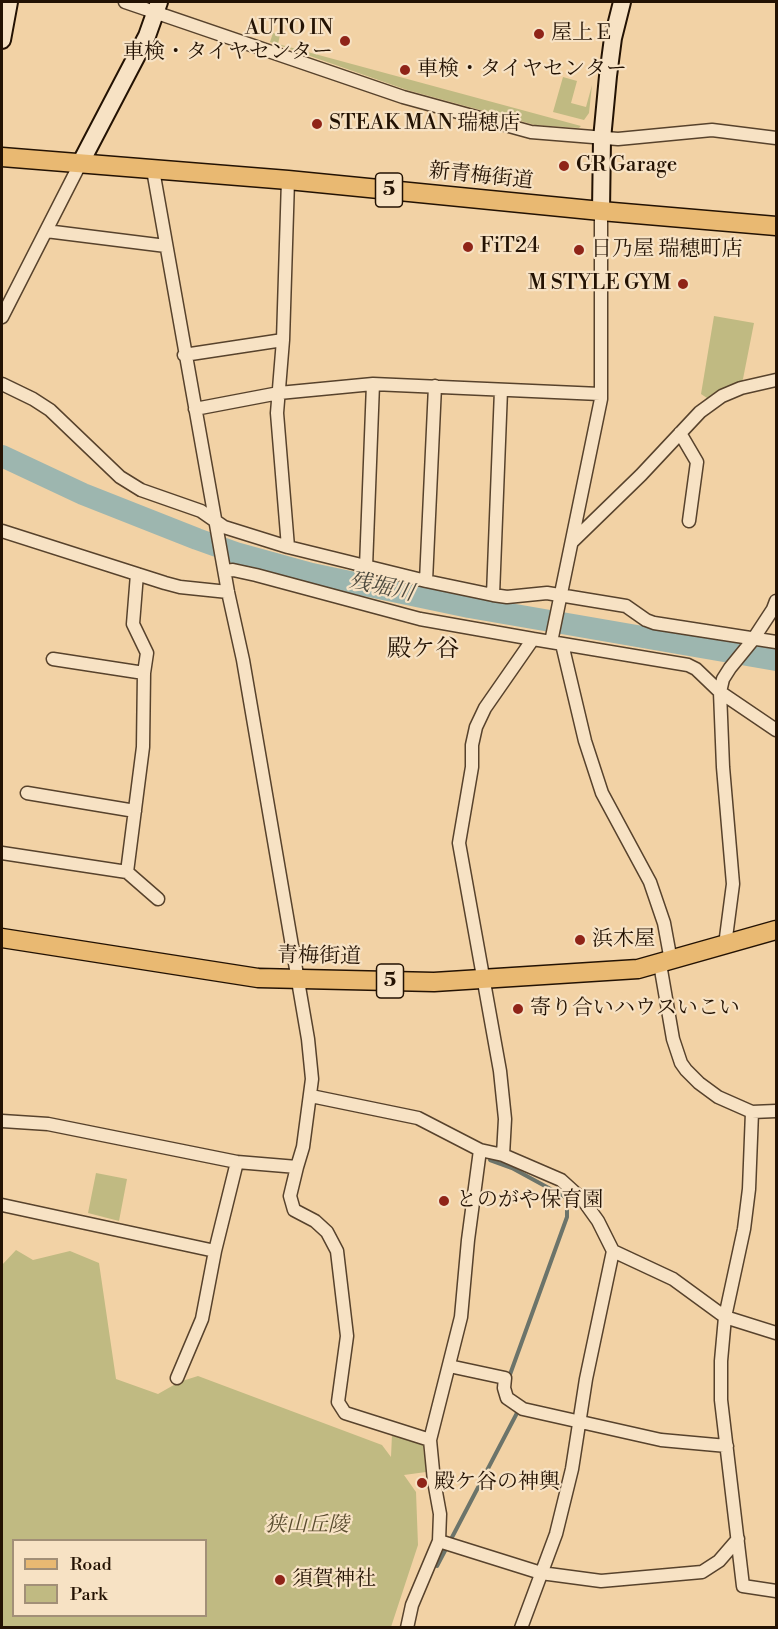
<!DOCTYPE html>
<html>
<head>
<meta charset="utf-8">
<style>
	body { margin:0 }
	#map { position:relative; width:778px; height:1629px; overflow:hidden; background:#f2d2a5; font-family:"Libre Bodoni",serif }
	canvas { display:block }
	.frame { position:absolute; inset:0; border:3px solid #231203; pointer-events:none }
	.legend { position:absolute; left:12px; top:1539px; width:195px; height:78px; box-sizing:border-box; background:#f7e2c4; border:2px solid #a28f77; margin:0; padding:8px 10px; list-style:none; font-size:18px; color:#231203 }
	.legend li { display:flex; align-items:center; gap:12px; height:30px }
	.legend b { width:30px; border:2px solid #a28f77 }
</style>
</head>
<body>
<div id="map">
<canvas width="778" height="1629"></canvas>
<div class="frame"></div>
<ul class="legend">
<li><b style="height:8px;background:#e9b972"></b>Road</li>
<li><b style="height:16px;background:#c0ba82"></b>Park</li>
</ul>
</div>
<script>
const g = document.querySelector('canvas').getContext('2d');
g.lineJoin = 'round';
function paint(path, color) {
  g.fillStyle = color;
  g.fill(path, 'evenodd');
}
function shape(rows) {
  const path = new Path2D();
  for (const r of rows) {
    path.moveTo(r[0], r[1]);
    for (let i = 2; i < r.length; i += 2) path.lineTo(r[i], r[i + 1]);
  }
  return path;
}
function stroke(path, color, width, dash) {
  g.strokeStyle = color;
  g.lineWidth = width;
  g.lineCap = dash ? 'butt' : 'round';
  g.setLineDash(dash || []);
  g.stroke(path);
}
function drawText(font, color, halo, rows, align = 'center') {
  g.font = font + ' "Libre Bodoni","Noto Serif JP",serif';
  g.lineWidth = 4.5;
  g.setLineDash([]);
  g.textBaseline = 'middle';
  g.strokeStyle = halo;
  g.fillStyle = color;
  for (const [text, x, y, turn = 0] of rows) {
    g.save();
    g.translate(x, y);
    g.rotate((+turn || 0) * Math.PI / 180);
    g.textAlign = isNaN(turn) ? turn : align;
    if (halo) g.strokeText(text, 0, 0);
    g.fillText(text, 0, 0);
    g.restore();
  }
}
const green = shape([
	[273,33,280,35,278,44,581,126,579,128,535,125,407,90,270,42],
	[563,77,577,81,571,103,586,107,592,85,589,113,584,120,553,112],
	[714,316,754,323,742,384,710,400,701,394],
	[96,1173,127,1179,119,1221,88,1213],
	[16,1250,33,1260,70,1251,99,1263,116,1379,158,1394,179,1382,198,1376,382,1445,391,1457,392,1434,423,1445,426,1472,404,1475,416,1492,418,1545,391,1627,2,1628,2,1265],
	[14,1540,206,1540,206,1616,14,1616]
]);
const stream = shape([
	[490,1160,512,1168,567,1198,567,1217,508,1380],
	[437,1566,517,1413,515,1407]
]);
const river = shape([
	[2,456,83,494,197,539,236,553,312,574,469,607,776,660]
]);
const street = shape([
	[125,2,403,97,531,132,618,139,712,130,776,138],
	[288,180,283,340,277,413,288,547],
	[46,231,166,246],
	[2,317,80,164],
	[184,355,283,340],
	[2,384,33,399,50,410,120,477,141,490,201,511,224,527,288,547,426,581,493,595,507,597,547,593,626,606,646,620,654,623,776,642],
	[195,409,279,393,373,384,600,394],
	[680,433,697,462,689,521],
	[2,531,165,583,180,587,228,592],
	[572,542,641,475,700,412,722,396,741,388,776,380],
	[366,567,373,384],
	[225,571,233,570,256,575,420,619,533,639],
	[137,574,133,624,147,653,144,673],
	[426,581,435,386],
	[493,595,501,390],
	[551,642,601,399,601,211],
	[562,644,585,741,602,793,650,882,664,923,671,961],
	[27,793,135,811],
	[2,853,127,872,143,747,144,673,53,659],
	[127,872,158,899],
	[725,945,733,884,723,767,720,692,723,679,730,668,752,641,773,609,776,601],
	[660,964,673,1039,681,1063,686,1070,699,1083,718,1097,752,1112,776,1111],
	[311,1096,418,1118,480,1150,503,1155,561,1180,583,1200,598,1221,613,1251,673,1279,725,1317,776,1333],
	[752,1112,749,1189,744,1229,725,1317,721,1361,721,1400,743,1586,776,1591],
	[2,1121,48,1124,237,1162,297,1167,303,1147,312,1079,308,1039,243,660,228,592,153,170],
	[503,1155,505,1119,500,1071,459,843,472,767,472,745,476,727,485,708,533,639,688,665,696,669,720,692,776,730],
	[297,1167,290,1196,294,1210,315,1221,327,1232,337,1251,347,1336,338,1402,345,1413,430,1440],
	[2,1205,215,1251],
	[449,1366,505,1378,504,1388,507,1398,523,1409,661,1440,727,1446],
	[177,1378,202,1319,215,1251,237,1162],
	[439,1541,541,1573,601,1581,702,1572,719,1561,738,1539],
	[407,1628,412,1605,439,1541,440,1514,434,1481,430,1440,461,1317,468,1240,480,1150],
	[521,1628,556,1534,572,1469,586,1379,613,1251]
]);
const secondary = shape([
	[2,40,9,2],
	[80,164,147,36,159,2],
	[601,211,602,139,608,76,613,38,622,2]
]);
const primary = shape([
	[2,157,288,180,601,211,776,226],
	[2,938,258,978,434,982,638,969,776,930]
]);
const markers = [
	[539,34,6,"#8f2418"],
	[345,41,6,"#8f2418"],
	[405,70,6,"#8f2418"],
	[317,124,6,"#8f2418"],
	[564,166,6,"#8f2418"],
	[468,247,6,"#8f2418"],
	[579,250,6,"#8f2418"],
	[683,284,6,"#8f2418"],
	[580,940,6,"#8f2418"],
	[518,1009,6,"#8f2418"],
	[444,1201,6,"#8f2418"],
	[422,1483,6,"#8f2418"],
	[280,1580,6,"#8f2418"]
];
const shields = [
	[389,190,27],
	[390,981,27]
];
const shieldNames = [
	["5",389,190],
	["5",390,981]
];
const poiNames = [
	["AUTO IN",333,29,"right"],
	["車検・タイヤセンター",333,53,"right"],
	["屋上Ｅ",551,34],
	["車検・タイヤセンター",417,70],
	["STEAK MAN 瑞穂店",329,124],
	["GR Garage",576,166],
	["FiT24",480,247],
	["日乃屋 瑞穂町店",591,250],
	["M STYLE GYM",671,284,"right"],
	["浜木屋",592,940],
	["寄り合いハウスいこい",530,1009],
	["とのがや保育園",456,1201],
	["殿ケ谷の神輿",434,1483],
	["須賀神社",292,1580]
];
const streetNames = [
	["新青梅街道",481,177,6],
	["青梅街道",319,957,1]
];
const parkNames = [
	["狭山丘陵",307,1526]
];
const waterNames = [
	["残堀川",381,588,12]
];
const quarterNames = [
	["殿ケ谷",423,650]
];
paint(green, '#c0ba82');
stroke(stream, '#6c746a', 4);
stroke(river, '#9db6af', 22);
stroke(street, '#57422c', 15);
stroke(secondary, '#231203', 20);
stroke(primary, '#231203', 21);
stroke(street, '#f7e2c4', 12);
stroke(secondary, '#f7e2c4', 16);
stroke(primary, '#e9b972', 18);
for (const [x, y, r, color] of markers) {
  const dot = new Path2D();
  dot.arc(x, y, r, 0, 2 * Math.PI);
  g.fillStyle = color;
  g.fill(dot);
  stroke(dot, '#f7e2c4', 2);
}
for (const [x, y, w] of shields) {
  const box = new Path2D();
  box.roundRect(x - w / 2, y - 17, w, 34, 4.5);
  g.fillStyle = '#f7e2c4';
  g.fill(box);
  stroke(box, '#231203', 1.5);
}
drawText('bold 20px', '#231203', null, shieldNames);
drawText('21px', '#231203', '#f7e2c4', poiNames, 'left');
drawText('21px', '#231203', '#f7e2c4', streetNames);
drawText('italic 21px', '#5a4d2f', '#f7e2c4', parkNames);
drawText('italic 22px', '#4e4b3f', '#f7e2c4', waterNames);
drawText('24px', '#231203', '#f7e2c4', quarterNames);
</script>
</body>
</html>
